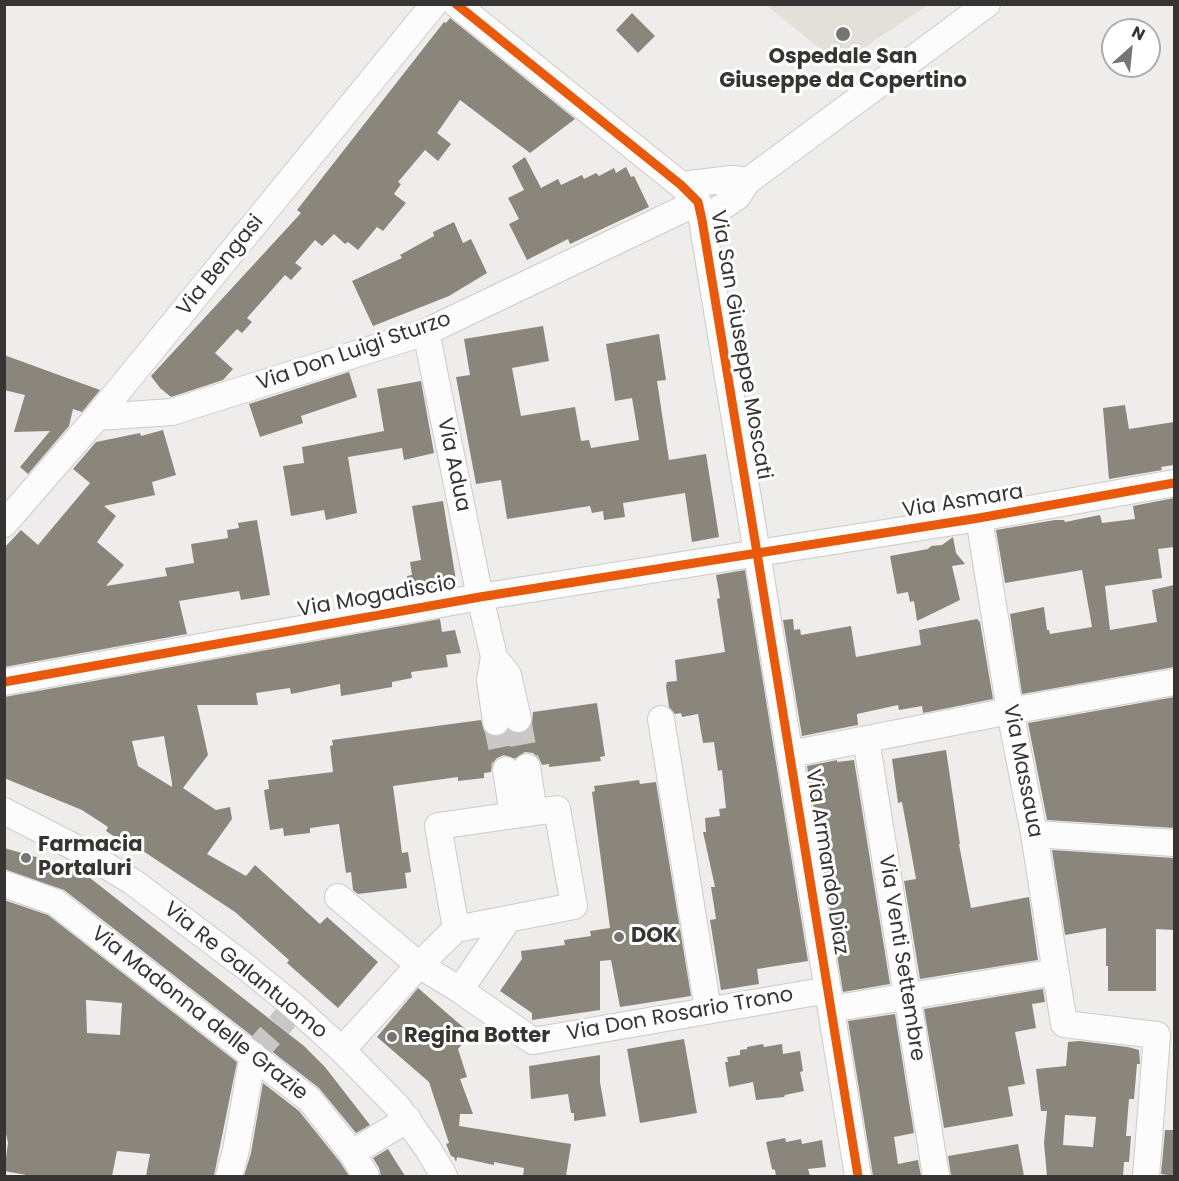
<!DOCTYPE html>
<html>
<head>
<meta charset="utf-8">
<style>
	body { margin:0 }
	#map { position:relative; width:1179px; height:1181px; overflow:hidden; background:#eeedeb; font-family:Poppins,sans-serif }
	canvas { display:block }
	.frame { position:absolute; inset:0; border:6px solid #363534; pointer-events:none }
	.north { position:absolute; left:1101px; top:18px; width:60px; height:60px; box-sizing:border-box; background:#fff; border:2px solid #afaeae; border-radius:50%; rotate:27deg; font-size:16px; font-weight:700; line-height:24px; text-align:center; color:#363534 }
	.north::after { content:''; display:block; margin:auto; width:21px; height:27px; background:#767574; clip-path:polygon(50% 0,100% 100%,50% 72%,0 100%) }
</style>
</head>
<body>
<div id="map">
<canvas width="1179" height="1181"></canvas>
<div class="frame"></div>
<div class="north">N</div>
</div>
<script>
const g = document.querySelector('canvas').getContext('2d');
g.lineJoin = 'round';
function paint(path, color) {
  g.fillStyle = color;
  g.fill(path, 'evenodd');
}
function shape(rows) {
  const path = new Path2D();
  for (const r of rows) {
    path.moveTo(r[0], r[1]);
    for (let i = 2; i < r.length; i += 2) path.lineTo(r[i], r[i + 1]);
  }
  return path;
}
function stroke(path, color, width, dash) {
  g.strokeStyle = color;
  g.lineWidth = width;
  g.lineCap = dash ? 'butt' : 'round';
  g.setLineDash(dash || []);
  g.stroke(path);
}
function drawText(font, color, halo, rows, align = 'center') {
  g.font = font + ' Poppins,sans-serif';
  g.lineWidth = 6;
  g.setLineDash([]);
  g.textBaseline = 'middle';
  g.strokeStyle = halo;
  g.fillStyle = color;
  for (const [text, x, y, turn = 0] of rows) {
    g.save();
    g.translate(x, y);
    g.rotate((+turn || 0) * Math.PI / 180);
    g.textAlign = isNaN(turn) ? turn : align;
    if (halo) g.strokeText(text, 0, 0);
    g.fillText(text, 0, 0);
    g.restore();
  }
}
const built = shape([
	[766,5,928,5,839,64]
]);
const building = shape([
	[632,13,655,36,638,53,616,30],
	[450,18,575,119,530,153,460,100,437,133,451,144,438,161,425,150,398,182,401,184,394,194,406,203,383,231,377,227,358,250,348,242,345,244,334,234,322,246,315,240,295,263,302,268,291,280,285,275,247,318,252,322,242,333,237,329,215,353,233,369,223,380,171,397,160,388,151,376,301,213,297,210,444,22,446,23],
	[525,157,541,188,558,179,561,185,582,175,584,179,596,173,599,176,614,168,616,173,626,167,631,177,634,176,649,207,570,244,568,239,527,260,509,224,519,219,508,198,524,190,512,166],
	[454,222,463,243,471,239,487,273,449,296,373,326,352,281,402,258,400,255,434,236,433,232],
	[543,326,549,361,512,368,521,416,575,407,581,441,589,440,591,448,639,440,632,398,615,401,606,344,659,334,666,380,657,381,669,460,706,454,719,537,692,542,685,493,623,503,625,517,604,520,603,511,592,513,590,506,507,519,501,480,476,484,456,377,470,375,464,339],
	[4,355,100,390,82,412,73,409,69,426,28,474,20,467,50,431,14,432,25,395,4,390],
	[349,372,357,397,301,416,303,423,260,437,249,404],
	[421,381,434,453,404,460,402,448,348,457,357,513,326,520,324,510,291,516,283,466,304,463,302,447,384,431,377,389],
	[1125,405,1129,429,1174,422,1174,465,1161,467,1162,470,1109,479,1103,408],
	[163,430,176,475,152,482,155,495,104,506,116,516,97,542,124,565,106,586,167,576,165,568,194,563,191,544,228,538,227,530,239,528,238,523,257,520,270,595,241,600,239,591,179,601,187,634,4,667,4,548,21,530,38,545,90,483,73,469,96,442,140,433,141,436],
	[1174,498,1174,547,1158,549,1162,578,1105,586,1110,630,1157,622,1152,590,1174,585,1174,667,1022,694,1010,614,1044,607,1047,630,1049,630,1050,634,1092,627,1082,570,1005,583,996,530,1055,520,1064,520,1065,522,1100,515,1102,523,1135,519,1133,506],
	[443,501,457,586,410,594,407,576,412,575,410,562,421,560,412,506],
	[953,537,956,553,965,564,952,566,960,600,917,621,914,601,910,602,908,592,897,594,890,556,928,549,931,546,942,545],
	[745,570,808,961,757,969,759,984,721,990,710,920,716,919,711,887,715,887,703,832,706,832,705,818,720,816,719,809,726,808,722,770,718,771,714,742,703,743,698,714,682,717,681,713,675,714,669,707,666,686,667,682,677,681,675,660,725,652,717,599,720,598,716,575],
	[440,619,442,632,455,630,461,653,446,655,448,667,411,672,412,678,392,682,392,687,341,696,340,684,291,694,290,688,256,693,258,705,197,705,208,755,183,788,216,810,230,807,232,819,207,854,246,876,255,865,320,924,327,917,378,962,338,1008,287,963,289,960,235,912,140,849,138,852,130,847,106,831,108,827,82,810,4,778,4,697],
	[164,736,172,783,172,787,138,766,132,741],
	[793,619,794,630,800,629,801,635,851,626,856,657,921,645,919,630,977,619,980,622,993,699,923,713,922,706,899,710,898,705,857,714,858,725,802,736,783,620],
	[1174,697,1174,828,1047,820,1028,723],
	[597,703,605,756,600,757,601,761,549,767,549,764,542,765,539,758,533,753,525,752,515,759,504,755,497,758,492,764,491,772,484,773,484,778,458,781,458,777,393,786,402,853,408,852,411,872,405,873,407,888,358,894,353,890,351,872,346,873,339,824,310,828,310,833,284,836,283,828,270,830,264,790,269,789,268,780,333,772,330,746,333,745,332,740,481,720,484,731,491,736,499,737,508,730,514,733,521,734,528,730,532,724,533,712],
	[946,750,960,844,959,844,971,908,1029,897,1038,960,920,979,904,881,916,879,902,802,898,803,892,759],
	[837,760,837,762,854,760,890,984,843,992,807,766],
	[639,780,640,784,656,782,691,996,620,1007,611,960,600,961,600,1010,532,1020,532,1013,500,991,522,959,521,951,565,945,564,940,591,936,590,931,610,928,592,792,595,791,594,786],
	[4,848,68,866,85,874,304,1046,325,1067,370,1125,356,1133,319,1088,64,890,4,869],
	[1052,850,1174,858,1174,930,1156,929,1156,991,1108,991,1108,966,1106,966,1106,928,1065,935],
	[4,900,48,915,237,1062,214,1176,146,1176,150,1154,117,1151,112,1176,32,1176,4,1171,8,1143,4,1125],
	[86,1000,122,1003,120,1035,87,1033],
	[418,988,471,1034,458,1049,467,1077,460,1079,473,1114,460,1114,459,1126,571,1144,566,1176,523,1176,524,1168,494,1162,494,1165,457,1157,456,1162,454,1157,451,1156,446,1144,449,1143,429,1082,377,1037],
	[1043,989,1045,1002,1032,1004,1036,1028,1015,1032,1025,1084,1008,1087,1013,1116,944,1128,924,1009],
	[895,1014,914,1133,894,1137,898,1164,918,1160,921,1176,873,1176,848,1021],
	[684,1039,697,1113,640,1123,627,1049],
	[1080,1041,1128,1047,1139,1050,1140,1064,1137,1064,1134,1099,1129,1099,1126,1136,1131,1136,1129,1162,1124,1162,1123,1176,1047,1176,1044,1143,1047,1111,1041,1111,1036,1069,1066,1066,1068,1042],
	[1065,1115,1096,1117,1093,1147,1063,1145],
	[763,1044,764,1047,782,1044,783,1054,800,1051,803,1071,800,1072,804,1091,785,1095,784,1097,756,1100,753,1082,729,1087,725,1062,728,1062,727,1057,740,1055,740,1050,747,1049,747,1047],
	[600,1055,600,1082,606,1116,574,1121,574,1113,571,1113,568,1094,531,1099,529,1066],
	[263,1083,299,1111,340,1162,349,1176,244,1176,251,1153],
	[1165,1130,1174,1130,1174,1176,1161,1174],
	[785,1138,786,1142,801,1139,802,1144,822,1140,826,1167,808,1169,810,1176,776,1176,775,1170,772,1169,766,1142],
	[1018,1144,1024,1176,951,1176,948,1156],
	[388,1149,405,1176,381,1176,379,1168,373,1158]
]);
const minorTunnel = shape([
	[518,719,527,767],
	[496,722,506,770],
	[253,1055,295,1007]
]);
const minor = shape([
	[456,4,681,185,698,202,702,220,757,553,858,1176],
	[681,185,732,179,748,181],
	[702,220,737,197,748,181,987,4],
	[426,332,480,597,494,657,490,680,496,722],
	[97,417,172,412,426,332,698,202],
	[979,518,1010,711,1034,834,1064,1024,1157,1035,1146,1176],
	[4,524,97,417,434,4],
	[494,657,508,675,518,719],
	[4,682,480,597,979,518,1174,483],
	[661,719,708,1010],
	[866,739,936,1176],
	[790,754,1010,711,1174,682],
	[527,767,534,812],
	[506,770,513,815],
	[557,809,574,906,456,929,438,826,557,809],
	[4,811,82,851,133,882,246,967,295,1007,342,1050,397,1106,428,1149,444,1176],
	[1034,834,1174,843],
	[4,884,55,902,310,1100,352,1153,366,1176],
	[338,897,419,965,460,990,533,1041,828,990],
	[460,990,507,921],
	[831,1009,1056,972],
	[342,1050,419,965,456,929],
	[352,1153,408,1119],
	[229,1176,236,1150,253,1055]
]);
const cycleway = shape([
	[456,4,681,185,698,202,702,220,757,553,858,1176],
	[4,682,480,597,979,518,1174,483]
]);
const markers = [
	[843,34,8,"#767574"],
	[26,858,6,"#767574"],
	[619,937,6,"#767574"],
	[392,1037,6,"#767574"]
];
const poiNames = [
	["Ospedale San",843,58,"center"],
	["Giuseppe da Copertino",843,82,"center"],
	["Farmacia",38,846],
	["Portaluri",38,870],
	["DOK",631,937],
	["Regina Botter",404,1037]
];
const streetNames = [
	["Via Bengasi",221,266,-51],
	["Via San Giuseppe Moscati",740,345,80],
	["Via Don Luigi Sturzo",354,352,-19],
	["Via Adua",453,465,78],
	["Via Asmara",963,502,-9],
	["Via Mogadiscio",377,597,-10],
	["Via Massaua",1022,771,79],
	["Via Armando Diaz",826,862,81],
	["Via Venti Settembre",901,958,81],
	["Via Re Galantuomo",245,971,39],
	["Via Madonna delle Grazie",199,1014,38],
	["Via Don Rosario Trono",680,1015,-10]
];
paint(built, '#e3e0d9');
paint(building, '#8a867c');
stroke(minorTunnel, '#c9c8c6', 26, [26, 13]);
stroke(minor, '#cccbca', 28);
stroke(minor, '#fcfcfc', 26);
stroke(cycleway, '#e8590c', 9);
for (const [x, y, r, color] of markers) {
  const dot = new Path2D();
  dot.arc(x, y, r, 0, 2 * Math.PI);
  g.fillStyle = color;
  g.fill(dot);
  stroke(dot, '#fff', 2);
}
drawText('bold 21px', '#363534', '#fff', poiNames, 'left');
drawText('21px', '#363534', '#fff', streetNames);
</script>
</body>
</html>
